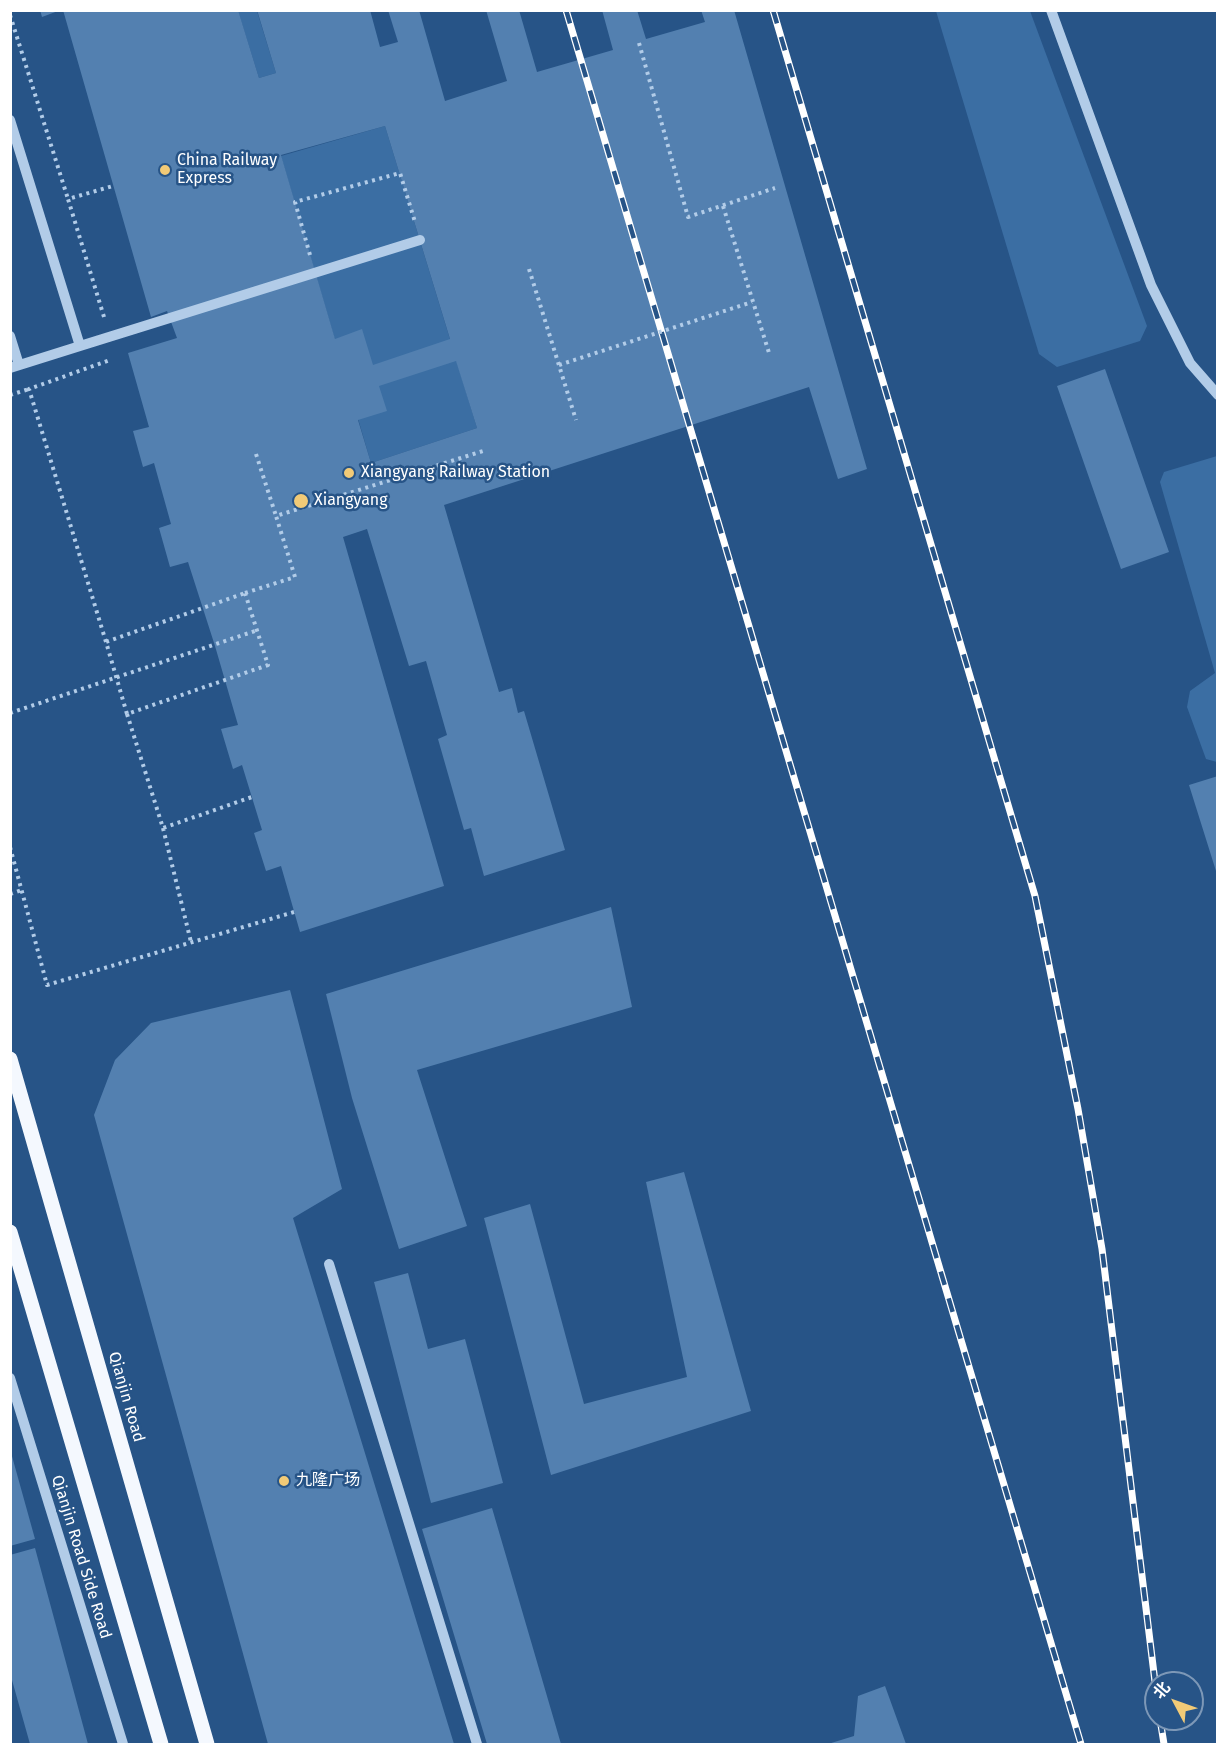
<!DOCTYPE html>
<html>
<head>
<meta charset="utf-8">
<style>
	body { margin:0 }
	#map { position:relative; width:1228px; height:1755px; overflow:hidden; background:#275487; font-family:"Fira Sans","Noto Sans SC",sans-serif }
	canvas { display:block }
	.frame { position:absolute; inset:0; border:12px solid #fff; pointer-events:none }
	.north { position:absolute; left:1144px; top:1671px; width:60px; height:60px; box-sizing:border-box; background:#275487; border:2px solid #7d98b7; border-radius:50%; rotate:311deg; font-size:16px; font-weight:700; line-height:24px; text-align:center; color:#fff }
	.north::after { content:''; display:block; margin:auto; width:21px; height:27px; background:#f1ca77; clip-path:polygon(50% 0,100% 100%,50% 72%,0 100%) }
</style>
</head>
<body>
<div id="map">
<canvas width="1228" height="1755"></canvas>
<div class="frame"></div>
<div class="north">北</div>
</div>
<script>
const g = document.querySelector('canvas').getContext('2d');
g.lineJoin = 'round';
function paint(path, color) {
  g.fillStyle = color;
  g.fill(path, 'evenodd');
}
function shape(rows) {
  const path = new Path2D();
  for (const r of rows) {
    path.moveTo(r[0], r[1]);
    for (let i = 2; i < r.length; i += 2) path.lineTo(r[i], r[i + 1]);
  }
  return path;
}
function stroke(path, color, width, dash) {
  g.strokeStyle = color;
  g.lineWidth = width;
  g.lineCap = dash ? 'butt' : 'round';
  g.setLineDash(dash || []);
  g.stroke(path);
}
function drawText(font, color, halo, rows, align = 'center') {
  g.font = font + ' "Fira Sans","Noto Sans SC",sans-serif';
  g.lineWidth = 5;
  g.setLineDash([]);
  g.textBaseline = 'middle';
  g.strokeStyle = halo;
  g.fillStyle = color;
  for (const [text, x, y, turn = 0] of rows) {
    g.save();
    g.translate(x, y);
    g.rotate((+turn || 0) * Math.PI / 180);
    g.textAlign = isNaN(turn) ? turn : align;
    if (halo) g.strokeText(text, 0, 0);
    g.fillText(text, 0, 0);
    g.restore();
  }
}
const green = shape([
	[238,11,257,11,276,73,259,78],
	[936,11,1030,11,1147,326,1140,341,1057,367,1039,354],
	[385,126,477,428,371,463,281,156],
	[1217,456,1218,456,1217,762,1206,759,1187,707,1190,691,1215,673,1160,482,1164,472]
]);
const building = shape([
	[40,10,58,10,58,11,42,17],
	[63,10,238,10,259,78,276,73,257,10,370,10,380,47,398,42,388,10,419,10,445,101,507,81,486,10,519,10,537,72,613,50,602,10,637,10,646,39,705,22,701,10,734,10,867,469,838,479,809,387,444,505,499,692,512,688,518,713,524,711,565,850,484,876,471,828,464,830,438,739,447,735,426,661,409,666,367,529,343,537,444,886,300,932,281,866,266,871,254,833,262,830,242,765,233,769,221,729,238,725,215,646,188,562,170,567,159,528,171,524,154,463,143,467,133,431,149,427,128,353,177,338,167,311,151,317],
	[385,126,450,339,373,365,362,329,335,339,281,155],
	[456,361,477,428,371,463,358,420,387,411,379,386],
	[1105,369,1169,552,1121,569,1057,386],
	[1218,776,1218,871,1216,871,1189,785],
	[611,907,632,1007,417,1070,467,1226,399,1249,352,1098,326,994],
	[290,990,342,1189,293,1218,454,1744,268,1744,94,1115,115,1060,151,1023],
	[684,1172,751,1411,551,1475,484,1218,530,1204,584,1404,687,1377,646,1182],
	[408,1273,428,1349,465,1339,503,1483,431,1503,374,1282],
	[10,1449,35,1539,10,1546],
	[492,1508,561,1744,487,1744,422,1529],
	[35,1548,88,1744,30,1744,10,1673,10,1555],
	[885,1686,906,1744,828,1744,854,1736,858,1696]
]);
const path = shape([
	[10,15,68,199],
	[639,43,688,217,775,188],
	[723,206,770,356],
	[310,255,295,202,400,173,415,222],
	[529,269,576,420],
	[104,317,68,199,113,186],
	[10,395,29,389],
	[256,454,276,516],
	[245,593,268,665,127,714,106,642,245,593],
	[245,593,295,577,276,516,483,451],
	[106,642,29,389,110,360],
	[10,713,258,630],
	[127,714,163,828,252,797],
	[163,828,191,942],
	[10,847,47,985,294,912],
	[10,894,22,890]
]);
const minor = shape([
	[1051,10,1151,285,1190,363,1218,395],
	[10,120,80,346,10,368],
	[10,336,19,365],
	[80,346,420,240],
	[329,1264,477,1744],
	[10,1378,123,1744]
]);
const major = shape([
	[10,1059,207,1744],
	[10,1232,161,1744]
]);
const rail = shape([
	[566,10,1081,1744],
	[773,10,1035,896,1078,1109,1102,1249,1156,1690],
	[1160,1719,1164,1744]
]);
const pathBridge = shape([
	[559,365,752,302]
]);
const markers = [
	[165,170,6,"#f1ca77"],
	[349,473,6,"#f1ca77"],
	[301,501,8,"#f1ca77"],
	[284,1481,6,"#f1ca77"]
];
const poiNames = [
	["China Railway",177,161],
	["Express",177,179],
	["Xiangyang Railway Station",361,473],
	["Xiangyang",314,501],
	["九隆广场",296,1481]
];
const streetNames = [
	["Qianjin Road",126,1397,74],
	["Qianjin Road Side Road",81,1557,73]
];
paint(green, '#3b6ea3');
paint(building, '#5380b0');
stroke(path, '#b2cce8', 4, [3, 4.5]);
stroke(minor, '#b2cce8', 10);
stroke(major, '#f4f8fe', 15);
stroke(rail, '#fff', 7);
stroke(rail, '#275487', 4.5, [14]);
stroke(pathBridge, '#b2cce8', 4, [3, 4.5]);
for (const [x, y, r, color] of markers) {
  const dot = new Path2D();
  dot.arc(x, y, r, 0, 2 * Math.PI);
  g.fillStyle = color;
  g.fill(dot);
  stroke(dot, '#275487', 2);
}
drawText('16px', '#fff', '#275487', poiNames, 'left');
drawText('16px', '#fff', '#275487', streetNames);
</script>
</body>
</html>
